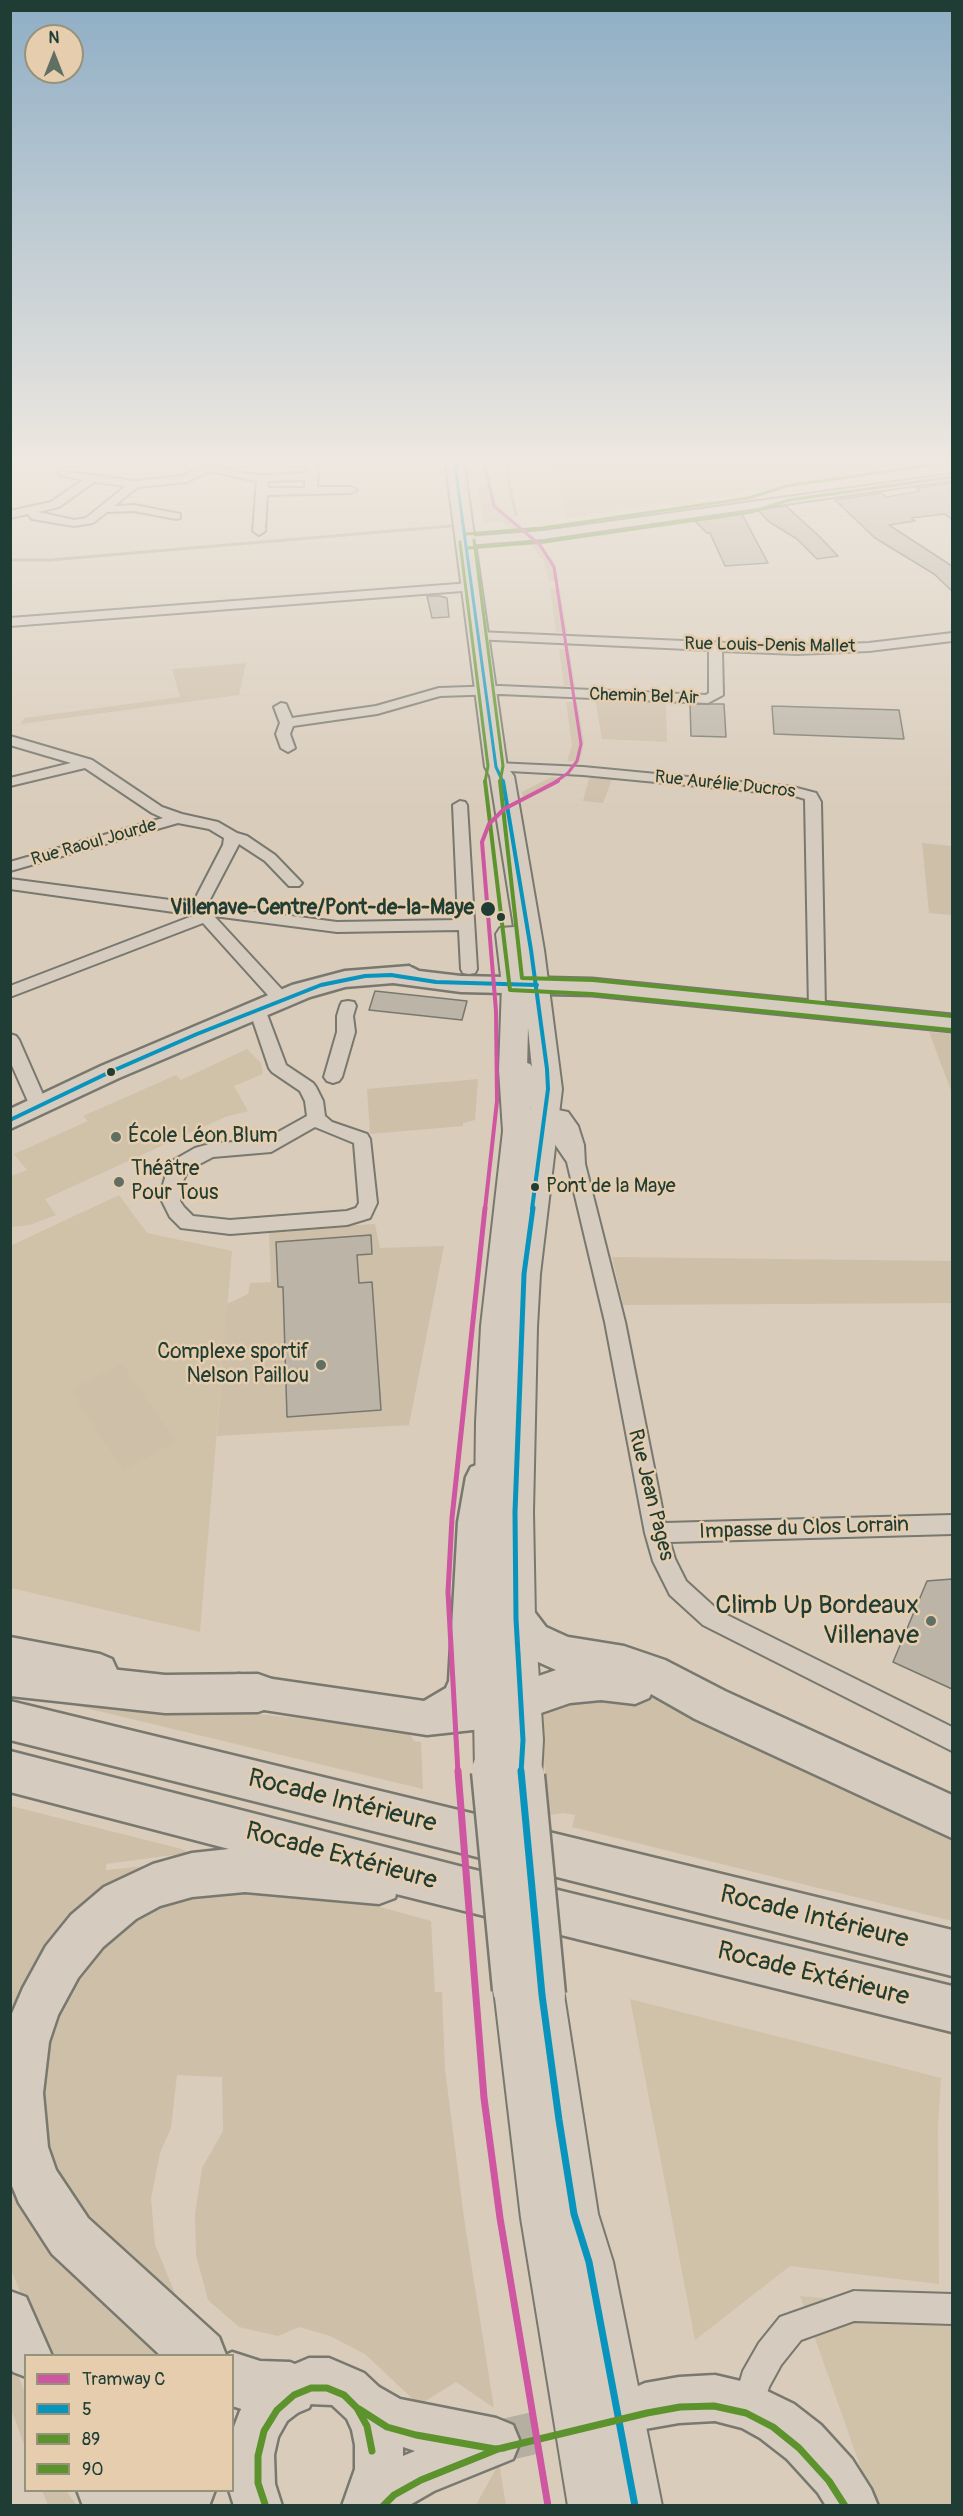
<!DOCTYPE html>
<html>
<head>
<meta charset="utf-8">
<style>
	body { margin:0 }
	#map { position:relative; width:963px; height:2516px; overflow:hidden; background:#d9ccbb; font-family:Pangolin,sans-serif }
	canvas { display:block }
	.frame { position:absolute; inset:0; border:12px solid #1f3d34; pointer-events:none }
	.legend { position:absolute; left:24px; top:2354px; width:210px; height:138px; box-sizing:border-box; background:#e6cdae; border:2px solid #96937d; margin:0; padding:8px 10px; list-style:none; font-size:18px; color:#1f3d34 }
	.legend li { display:flex; align-items:center; gap:12px; height:30px }
	.legend b { width:30px; border:2px solid #96937d }
	.north { position:absolute; left:24px; top:24px; width:60px; height:60px; box-sizing:border-box; background:#e6cdae; border:2px solid #96937d; border-radius:50%; rotate:0deg; font-size:16px; font-weight:700; line-height:24px; text-align:center; color:#1f3d34 }
	.north::after { content:''; display:block; margin:auto; width:21px; height:27px; background:#606f63; clip-path:polygon(50% 0,100% 100%,50% 72%,0 100%) }
</style>
</head>
<body>
<div id="map">
<canvas width="963" height="2516"></canvas>
<div class="frame"></div>
<ul class="legend">
<li><b style="height:8px;background:#cf56a0"></b>Tramway C</li>
<li><b style="height:8px;background:#0894bd"></b>5</li>
<li><b style="height:8px;background:#5c932d"></b>89</li>
<li><b style="height:8px;background:#5c932d"></b>90</li>
</ul>
<div class="north">N</div>
</div>
<script>
const g = document.querySelector('canvas').getContext('2d');
g.lineJoin = 'round';
function paint(path, color) {
  g.fillStyle = color;
  g.fill(path, 'evenodd');
}
function shape(rows) {
  const path = new Path2D();
  for (const r of rows) {
    path.moveTo(r[0], r[1]);
    for (let i = 2; i < r.length; i += 2) path.lineTo(r[i], r[i + 1]);
  }
  return path;
}
function stroke(path, color, width, dash) {
  g.strokeStyle = color;
  g.lineWidth = width;
  g.lineCap = dash ? 'butt' : 'round';
  g.setLineDash(dash || []);
  g.stroke(path);
}
function drawText(font, color, halo, rows, align = 'center') {
  g.font = font + ' Pangolin,sans-serif';
  g.lineWidth = 5;
  g.setLineDash([]);
  g.textBaseline = 'middle';
  g.strokeStyle = halo;
  g.fillStyle = color;
  for (const [text, x, y, turn = 0] of rows) {
    g.save();
    g.translate(x, y);
    g.rotate((+turn || 0) * Math.PI / 180);
    g.textAlign = isNaN(turn) ? turn : align;
    if (halo) g.strokeText(text, 0, 0);
    g.fillText(text, 0, 0);
    g.restore();
  }
}
const built = shape([
	[553,458,952,458,952,462,857,472,765,485,759,489,605,513,586,513,586,516,567,519],
	[247,1049,261,1063,263,1074,234,1086,248,1111,225,1117,45,1199,56,1215,30,1225,11,1227,11,1176,27,1170,14,1154,88,1121,83,1116,176,1075,181,1080],
	[119,1195,147,1233,232,1251,200,1632,11,1588,10,1246],
	[630,1999,941,2078,938,2127,939,2284,790,2266,695,2340],
	[800,2296,952,2309,952,2505,874,2505]
]);
const green = shape([
	[490,483,499,508,523,529,513,531,502,522,484,523,477,484],
	[540,543,554,562,559,581,549,581,543,560,530,544],
	[550,589,560,589,567,632,556,632],
	[559,649,569,649,575,686,564,686],
	[246,663,239,695,21,724,24,718,180,697,172,669],
	[595,698,666,701,667,742,602,739],
	[566,702,577,702,584,742,580,762,567,761,572,745],
	[590,775,613,777,603,803,583,801],
	[551,777,565,778,523,800,522,792],
	[922,843,952,846,952,915,929,913],
	[929,1032,952,1034,952,1093],
	[478,1079,475,1120,463,1123,463,1126,370,1134,367,1089],
	[375,1224,380,1248,444,1246,409,1425,217,1436,227,1304,248,1294,250,1283,271,1282,269,1230],
	[612,1257,952,1261,952,1303,623,1305],
	[122,1364,176,1442,123,1470,71,1390],
	[11,1690,399,1728,410,1734,414,1741,421,1742,423,1789],
	[626,1693,658,1698,745,1734,952,1830,952,1921,572,1827,575,1815,563,1813,544,1816,543,1801,549,1799,542,1749,543,1707],
	[11,1806,182,1849,188,1853,106,1864,106,1870,186,1862,128,1884,11,2051],
	[203,1887,362,1902,431,1921,435,1992,442,1992,445,2069,464,2218,494,2408,456,2382,419,2405,365,2354,330,2336,299,2327,278,2336,239,2327,208,2300,196,2255,195,2214,202,2168,223,2131,222,2077,177,2075,171,2128,160,2153,151,2199,155,2244,184,2316,104,2238,63,2189,41,2130,40,2046,77,1965,132,1916],
	[10,2141,179,2355,47,2355,11,2270],
	[10,2355,25,2393,25,2447,11,2409],
	[499,2463,506,2505,476,2505],
	[42,2491,66,2491,77,2505,48,2505]
]);
const stream = shape([
	[507,458,509,484,516,515],
	[10,560,50,560,451,526]
]);
const building = shape([
	[952,483,952,519,944,514,911,518,915,521,889,525,952,566,952,591,934,574,875,538,835,500,882,493,886,497,920,491,917,488,952,483],
	[786,506,819,536,838,556,817,559,797,539,768,521,758,510,786,506],
	[742,514,768,563,725,566,710,533,707,533,695,521,742,514],
	[427,596,440,596,447,598,449,617,432,618,427,596],
	[690,704,724,704,726,737,691,736,690,704],
	[772,706,899,710,904,739,774,734,772,706],
	[375,991,467,1001,462,1020,369,1010,375,991],
	[371,1235,372,1254,357,1255,359,1283,372,1282,381,1410,287,1417,283,1287,278,1287,276,1242,371,1235],
	[952,1579,952,1689,893,1662,927,1581,952,1579]
]);
const secondaryTunnel = shape([
	[496,2442,593,2419]
]);
const street = shape([
	[208,458,219,458,214,465,246,474,263,475,306,473,307,463,299,458,315,458,318,461,317,487,351,487,357,490,351,493,267,495,265,531,259,535,253,531,257,481,209,471,187,482,138,487,114,506,134,505,180,514,180,518,176,519,134,511,107,512,93,523,74,526,32,519,28,514,10,518,10,511,51,502,83,480,60,475,60,471,135,481,184,476,203,465,208,458],
	[305,480,305,488,268,488,268,481,305,480],
	[94,482,126,486,86,518,74,520,38,512,59,507,94,482],
	[952,474,952,480,543,539,467,545,461,541,467,537,543,531,952,474],
	[471,583,477,587,475,590,10,626,10,618,471,583],
	[478,632,797,646,869,643,952,633,952,641,869,651,797,654,722,651,723,695,708,703,500,694,440,696,377,714,293,726,290,734,295,748,288,752,281,748,276,734,280,723,274,707,281,703,286,704,292,718,376,706,439,688,500,686,706,695,709,693,709,650,473,639,472,636,473,633,478,632],
	[10,736,92,760,162,807,182,814,218,822,237,833,247,836,275,855,302,883,299,886,289,886,265,861,239,844,207,905,337,922,458,920,453,805,460,801,465,802,467,805,477,969,475,973,469,974,463,973,461,969,459,930,337,932,214,916,287,995,289,999,287,1003,275,1003,203,923,10,997,10,986,195,915,10,889,10,879,193,903,223,845,224,838,209,829,178,823,10,871,10,862,163,818,152,813,85,768,10,786,10,778,71,763,10,745,10,736],
	[496,763,583,767,793,787,816,793,821,802,825,1009,823,1013,811,1013,809,1009,805,799,792,795,583,775,491,770,489,767,491,764,496,763],
	[348,1001,354,1002,356,1006,353,1016,355,1032,342,1077,339,1081,333,1083,327,1081,324,1077,337,1032,337,1016,340,1006,342,1002,348,1001],
	[257,1004,263,1005,265,1009,286,1065,313,1083,316,1087,323,1101,325,1116,332,1122,367,1134,370,1139,377,1203,370,1218,347,1225,230,1234,181,1228,170,1217,162,1201,162,1188,167,1171,174,1160,195,1148,213,1143,262,1141,307,1116,305,1101,300,1091,272,1072,269,1068,249,1009,251,1005,257,1004],
	[315,1127,354,1143,359,1203,356,1208,347,1211,230,1220,193,1216,184,1207,180,1201,180,1188,188,1170,213,1157,271,1152,315,1127],
	[10,1034,16,1036,19,1040,48,1106,45,1110,39,1112,33,1110,30,1106,10,1061,10,1034],
	[524,1062,530,1064,533,1068,537,1091,548,1108,568,1112,578,1126,584,1145,585,1164,625,1322,665,1523,952,1515,952,1534,670,1542,675,1559,686,1581,719,1611,952,1727,952,1751,703,1625,670,1595,653,1561,645,1533,605,1322,567,1162,539,1121,528,1120,525,1116,532,1110,519,1091,515,1068,518,1064,524,1062],
	[854,2291,952,2294,952,2324,854,2321,801,2340,781,2365,769,2387,760,2417,749,2422,738,2417,733,2406,743,2371,759,2343,780,2317,854,2291]
]);
const secondary = shape([
	[409,966,419,971,461,976,592,979,952,1015,952,1031,592,995,461,992,393,983,345,987,310,997,119,1078,10,1129,10,1109,101,1066,292,985,345,971,409,966],
	[482,1463,493,1467,498,1477,490,1522,485,1681,479,1696,492,1694,505,1699,518,1727,513,1739,500,1744,487,1739,482,1729,427,1735,238,1706,226,1702,220,1690,226,1678,238,1674,424,1701,446,1688,449,1681,458,1522,466,1477,471,1467,482,1463],
	[10,1637,100,1654,112,1659,117,1670,112,1681,100,1686,10,1669,10,1637],
	[10,2291,26,2297,52,2356,26,2356,26,2377,13,2372,10,2367,10,2291],
	[309,2358,329,2358,364,2373,379,2387,400,2399,496,2418,513,2425,520,2442,513,2459,434,2491,408,2506,342,2506,355,2469,355,2445,352,2430,347,2419,332,2405,309,2404,287,2421,278,2437,274,2455,275,2484,282,2506,234,2506,229,2490,232,2490,232,2432,240,2411,255,2389,274,2373,309,2358],
	[403,2447,415,2451,403,2456,403,2447],
	[715,2375,749,2383,765,2390,794,2404,821,2425,852,2459,871,2489,878,2506,826,2506,818,2493,787,2459,760,2438,742,2428,715,2421,679,2423,645,2429,629,2422,622,2406,629,2390,645,2383,679,2377,715,2375],
	[77,2490,215,2490,209,2506,83,2506,77,2490]
]);
const primary = shape([
	[445,458,463,458,507,767,514,776,544,950,562,1089,540,1274,537,1327,533,1512,535,1619,543,1740,541,1776,535,1790,521,1796,507,1790,505,1786,495,1790,481,1784,475,1770,473,1660,476,1422,481,1326,503,1131,499,1070,502,985,496,934,500,928,514,927,490,776,485,767,445,458],
	[528,1028,534,1089,531,1110,527,1070,528,1028],
	[516,1967,532,1973,533,1977,542,1973,558,1979,564,1995,598,2214,613,2262,662,2506,568,2506,521,2218,494,1989,500,1973,516,1967]
]);
const highway = shape([
	[516,1601,530,1606,546,1627,559,1633,568,1637,624,1646,665,1660,725,1691,952,1795,952,1838,695,1719,651,1694,649,1698,635,1704,601,1700,570,1703,492,1730,477,1725,471,1711,477,1697,556,1670,518,1653,502,1632,496,1619,502,1606,516,1601],
	[10,1658,165,1675,258,1674,272,1679,278,1693,272,1707,258,1712,165,1713,10,1696,10,1658],
	[10,1701,952,1930,952,1976,10,1740,10,1701],
	[10,1751,459,1866,952,1986,952,2032,396,1894,395,1898,379,1904,245,1892,192,1897,160,1906,136,1919,103,1947,78,1978,58,2015,49,2042,43,2093,48,2147,56,2170,88,2218,219,2337,226,2355,232,2352,260,2361,290,2362,309,2370,317,2389,309,2408,290,2416,260,2415,232,2406,232,2356,161,2356,52,2254,19,2203,10,2181,10,2018,23,1988,46,1946,71,1915,104,1887,153,1864,192,1853,229,1849,10,1792,10,1751]
]);
const primaryBridgeFar1 = shape([
	[495,1770,495,1773]
]);
const primaryBridge = shape([
	[495,1771,516,1989],
	[521,1776,542,1995]
]);
const bus1Far3 = shape([
	[454,458,496,767,503,782]
]);
const bus1Far2 = shape([
	[503,781,531,950,547,1069,548,1089,532,1209],
	[10,1120,110,1072,197,1034,321,985,365,976,391,975,436,982,537,985]
]);
const bus1Far1 = shape([
	[521,1773,523,1740,516,1619,515,1512,524,1274,533,1208]
]);
const bus1 = shape([
	[521,1771,542,1995,559,2120,574,2214,589,2262,635,2506]
]);
const bus2Far2 = shape([
	[460,542,488,766,485,782],
	[468,548,544,542,752,512,789,500,952,477]
]);
const bus2Far1 = shape([
	[485,781,510,990,592,994,951,1030]
]);
const bus2 = shape([
	[359,2409,387,2427,416,2435,495,2449,504,2448],
	[265,2504,258,2483,258,2456,264,2431,277,2410,294,2395,311,2388,327,2388,344,2395,357,2408,367,2426,372,2451],
	[383,2506,394,2495,421,2480,498,2449,647,2413,680,2407,714,2406,746,2413,773,2427,799,2448,829,2481,845,2506]
]);
const bus3Far1 = shape([
	[466,534,542,528,749,498,786,486,951,462],
	[474,540,503,766,500,782]
]);
const bus3 = shape([
	[500,781,522,978,593,980,952,1016]
]);
const tram1Far3 = shape([
	[483,458,494,506,540,545,554,567,581,744,577,761,568,773,555,782]
]);
const tram1Far2 = shape([
	[485,1209,497,1101,496,1011,482,842,489,824,504,809,558,781]
]);
const tram1Far1 = shape([
	[458,1773,448,1592,452,1518,485,1208]
]);
const tram1 = shape([
	[458,1771,484,2098,500,2218,548,2506]
]);
const markers = [
	[488,909,8,"#1f3d34"],
	[501,917,5,"#1f3d34"],
	[111,1072,5,"#1f3d34"],
	[116,1137,6,"#606f63"],
	[119,1182,6,"#606f63"],
	[535,1187,5,"#1f3d34"],
	[321,1365,6,"#606f63"],
	[931,1621,6,"#606f63"]
];
const farStreetnames = [
	["Rue Louis-Denis Mallet",770,646,1],
	["Chemin Bel Air",644,697,2],
	["Rue Aurélie Ducros",725,785,6],
	["Rue Raoul Jourde",94,843,-16]
];
const busNames = [
	["Pont de la Maye",546,1187]
];
const stopNames = [
	["Villenave-Centre/Pont-de-la-Maye",474,909]
];
const poiNames = [
	["École Léon Blum",128,1137],
	["Théâtre",131,1170],
	["Pour Tous",131,1194],
	["Complexe sportif",309,1353,"right"],
	["Nelson Paillou",309,1377,"right"]
];
const streetNames = [
	["Rue Jean Pages",650,1495,76],
	["Impasse du Clos Lorrain",804,1529,-2]
];
const nearPoinames = [
	["Climb Up Bordeaux",919,1606],
	["Villenave",919,1636]
];
const nearStreetnames = [
	["Rocade Intérieure",342,1802,14],
	["Rocade Extérieure",341,1857,15],
	["Rocade Intérieure",814,1918,14],
	["Rocade Extérieure",813,1975,14]
];
paint(built, '#d0c1a9');
paint(green, '#cebfa9');
stroke(stream, '#aba590', 3);
paint(building, '#bcb4a7');
stroke(building, '#78786f', 1.5);
stroke(secondaryTunnel, '#b4afa0', 42, [42, 21]);
stroke(street, '#78786f', 4);
stroke(secondary, '#78786f', 5);
stroke(primary, '#78786f', 4);
stroke(highway, '#78786f', 5);
paint(street, '#d5cbbf');
paint(secondary, '#d5cbbf');
paint(primary, '#d5cbbf');
paint(highway, '#d5cbbf');
stroke(primaryBridgeFar1, '#78786f', 40, []);
stroke(primaryBridge, '#78786f', 51, []);
stroke(primaryBridgeFar1, '#d5cbbf', 35);
stroke(primaryBridge, '#d5cbbf', 46);
stroke(bus1Far3, '#0894bd', 3);
stroke(bus1Far2, '#0894bd', 4);
stroke(bus1Far1, '#0894bd', 5);
stroke(bus1, '#0894bd', 7);
stroke(bus2Far2, '#5c932d', 3);
stroke(bus2Far1, '#5c932d', 4);
stroke(bus2, '#5c932d', 7);
stroke(bus3Far1, '#5c932d', 3);
stroke(bus3, '#5c932d', 4);
stroke(tram1Far3, '#cf56a0', 3);
stroke(tram1Far2, '#cf56a0', 4);
stroke(tram1Far1, '#cf56a0', 5);
stroke(tram1, '#cf56a0', 7);
const sky = g.createLinearGradient(0, 0, 0, 810);
sky.addColorStop(0, '#8faec5');
sky.addColorStop(0.57, '#eee8e0');
sky.addColorStop(1, '#eee8e000');
g.fillStyle = sky;
g.fillRect(0, 0, 963, 810);
for (const [x, y, r, color] of markers) {
  const dot = new Path2D();
  dot.arc(x, y, r, 0, 2 * Math.PI);
  g.fillStyle = color;
  g.fill(dot);
  stroke(dot, '#e6cdae', 2);
}
drawText('18px', '#1f3d34', '#e6cdae', farStreetnames);
drawText('20px', '#1f3d34', '#e6cdae', busNames, 'left');
drawText('bold 21px', '#1f3d34', '#e6cdae', stopNames, 'right');
drawText('21px', '#1f3d34', '#e6cdae', poiNames, 'left');
drawText('21px', '#1f3d34', '#e6cdae', streetNames);
drawText('26px', '#1f3d34', '#e6cdae', nearPoinames, 'right');
drawText('26px', '#1f3d34', '#e6cdae', nearStreetnames);
</script>
</body>
</html>
